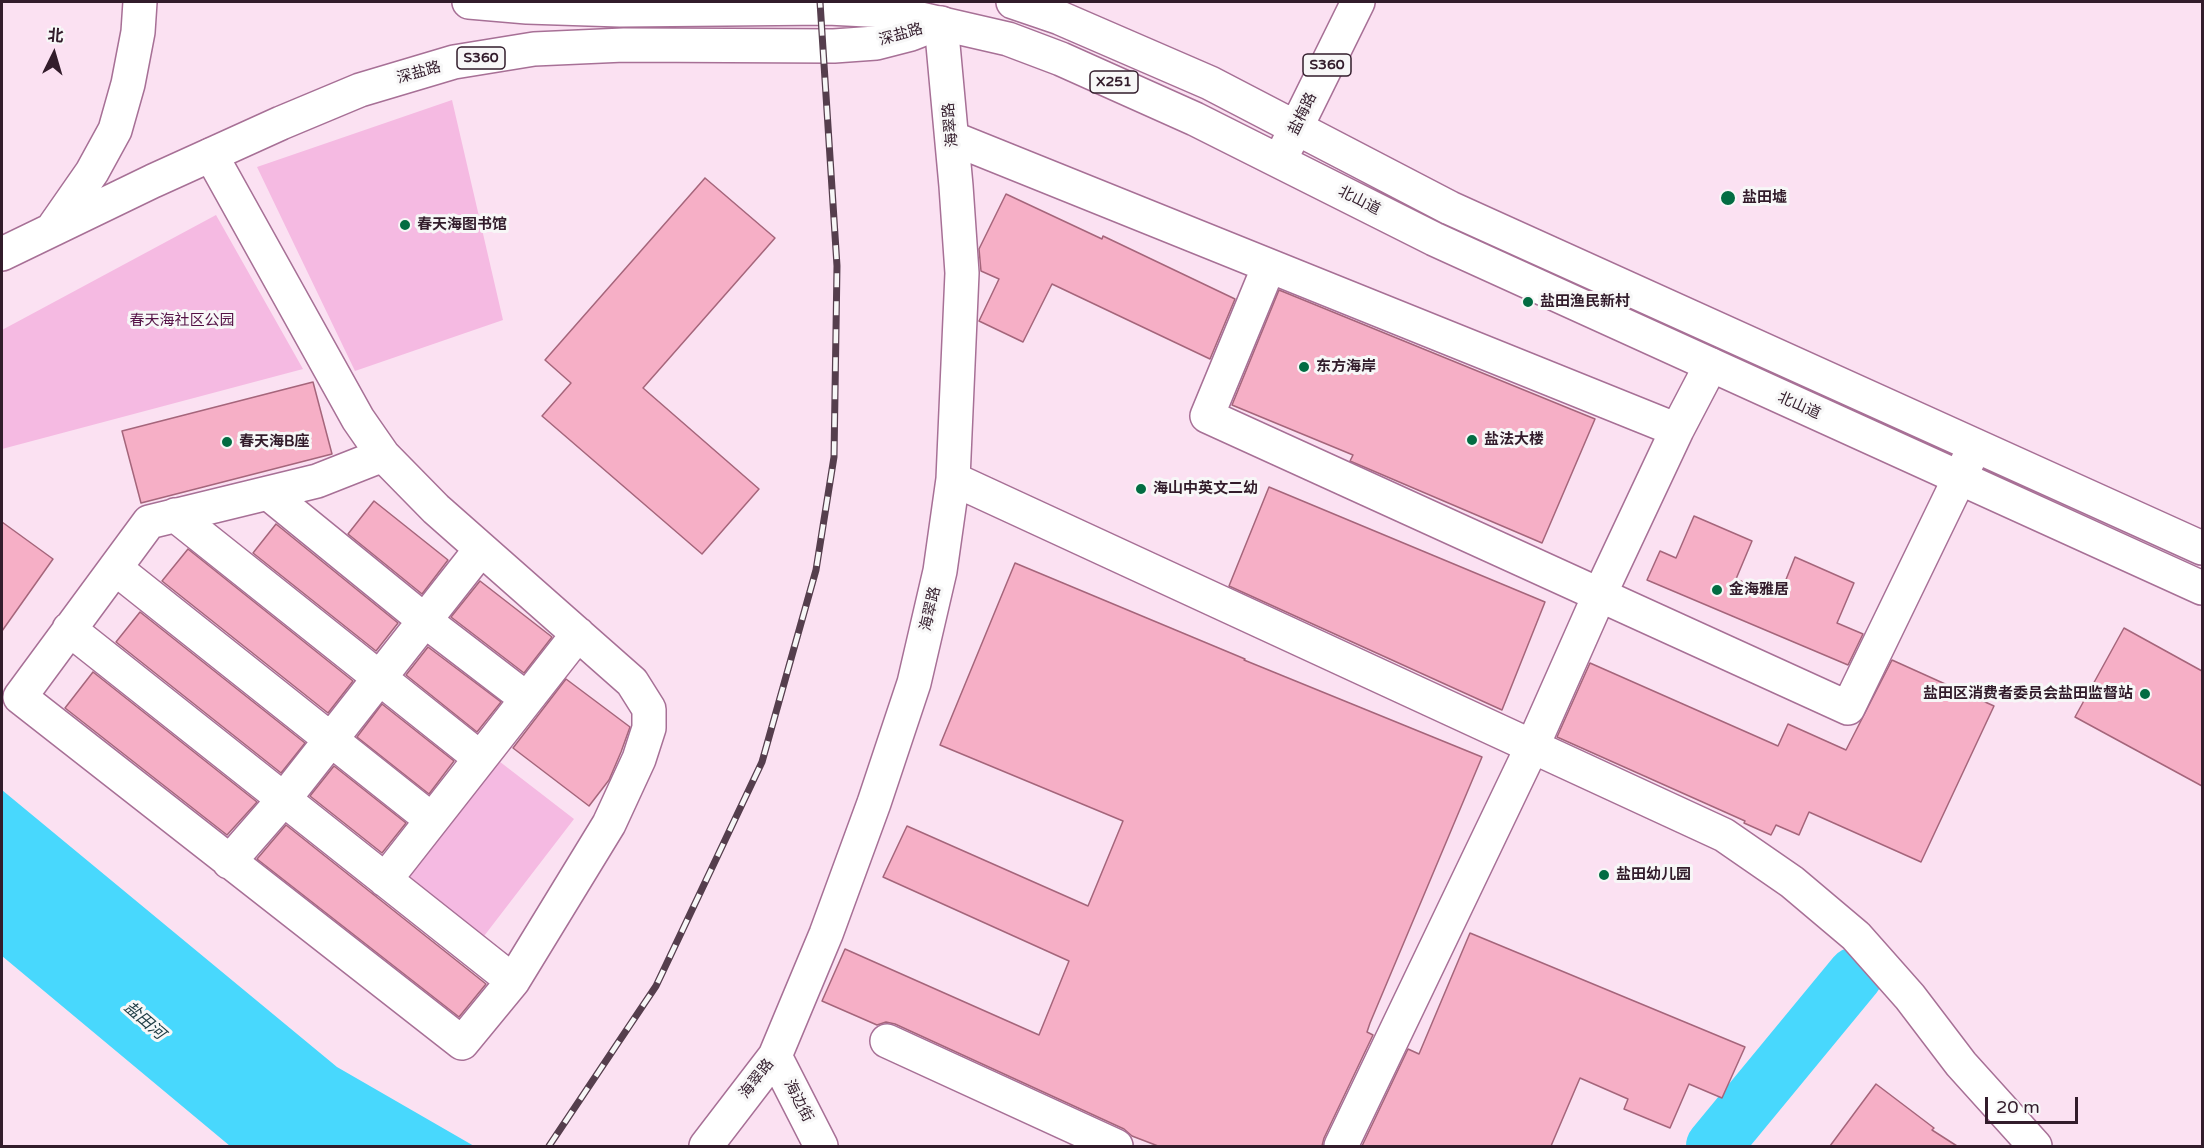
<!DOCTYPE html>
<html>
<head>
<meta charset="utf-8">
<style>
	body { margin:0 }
	#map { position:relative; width:2204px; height:1148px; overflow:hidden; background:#fbe1f2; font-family:"Varela Round","Noto Sans SC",sans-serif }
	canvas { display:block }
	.frame { position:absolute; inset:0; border:3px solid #321c2b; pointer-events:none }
	.north { position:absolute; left:24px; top:24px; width:60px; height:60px; -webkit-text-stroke:4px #f7f7f7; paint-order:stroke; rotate:5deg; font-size:16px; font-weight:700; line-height:24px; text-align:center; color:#321c2b }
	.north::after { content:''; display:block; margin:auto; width:21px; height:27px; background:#321c2b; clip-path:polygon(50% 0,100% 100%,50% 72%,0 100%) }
	.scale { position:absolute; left:1985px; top:1097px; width:93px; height:27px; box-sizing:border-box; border:3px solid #321c2b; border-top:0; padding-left:8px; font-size:18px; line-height:21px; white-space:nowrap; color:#321c2b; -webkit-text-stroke:4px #f7f7f7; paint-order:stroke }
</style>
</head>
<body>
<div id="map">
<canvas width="2204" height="1148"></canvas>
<div class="frame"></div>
<div class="north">北</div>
<div class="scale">20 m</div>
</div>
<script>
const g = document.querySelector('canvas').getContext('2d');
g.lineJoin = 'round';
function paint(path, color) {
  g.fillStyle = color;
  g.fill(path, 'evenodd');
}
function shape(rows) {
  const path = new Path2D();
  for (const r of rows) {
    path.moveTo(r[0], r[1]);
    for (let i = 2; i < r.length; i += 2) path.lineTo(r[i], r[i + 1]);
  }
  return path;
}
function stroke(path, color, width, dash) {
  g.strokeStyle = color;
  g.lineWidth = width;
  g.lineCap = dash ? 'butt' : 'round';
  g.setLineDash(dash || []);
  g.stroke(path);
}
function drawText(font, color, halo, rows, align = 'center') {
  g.font = font + ' "Varela Round","Noto Sans SC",sans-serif';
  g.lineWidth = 6;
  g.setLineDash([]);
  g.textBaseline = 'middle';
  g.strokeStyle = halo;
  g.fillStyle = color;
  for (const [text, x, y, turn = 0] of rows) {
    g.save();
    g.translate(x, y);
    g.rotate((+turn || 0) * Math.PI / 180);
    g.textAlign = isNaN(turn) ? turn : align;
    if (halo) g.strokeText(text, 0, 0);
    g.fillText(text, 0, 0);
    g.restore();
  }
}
const green = shape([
	[452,100,503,320,355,371,257,167],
	[216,215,303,369,2,449,2,330],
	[495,758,574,819,481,940,401,879]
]);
const water = shape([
	[2,790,337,1067,474,1146,230,1146,2,956]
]);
const river = shape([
	[1714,1146,1855,975]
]);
const building = shape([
	[705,178,775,238,643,388,759,489,702,554,542,416,571,383,545,360,705,178],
	[1006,194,1102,239,1103,236,1235,299,1210,359,1052,284,1023,342,979,321,999,279,981,271,979,249,1006,194],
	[1279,290,1595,419,1542,543,1350,461,1353,455,1232,405,1279,290],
	[313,382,332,454,141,503,122,431,313,382],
	[1269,487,1545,602,1502,710,1229,586,1269,487],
	[374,501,448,560,422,594,348,534,374,501],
	[1694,516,1752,541,1736,579,1779,597,1795,557,1854,583,1837,623,1863,634,1848,665,1647,580,1660,551,1676,558,1694,516],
	[2,522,53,559,2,631,2,522],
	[276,524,398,623,376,651,253,553,276,524],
	[188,549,353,681,328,713,162,581,188,549],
	[1015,563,1245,659,1244,660,1482,757,1370,1023,1367,1032,1373,1035,1324,1138,1322,1146,1158,1146,1132,1136,1124,1129,895,1024,886,1022,877,1025,822,1001,845,949,1039,1035,1069,961,883,877,907,826,1088,906,1123,821,940,745,1015,563],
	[480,581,552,637,524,673,451,617,480,581],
	[140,612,305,743,281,773,116,642,140,612],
	[2124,628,2202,671,2202,786,2075,717,2124,628],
	[428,647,501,702,477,732,406,675,428,647],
	[1892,660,1994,706,1921,862,1809,812,1799,835,1776,825,1771,835,1744,823,1745,821,1557,737,1590,663,1778,746,1788,724,1846,750,1892,660],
	[93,672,257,802,227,835,65,708,93,672],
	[566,679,630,727,621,752,609,780,589,806,513,748,566,679],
	[382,704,454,761,429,794,357,737,382,704],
	[334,766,406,823,382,853,310,796,334,766],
	[286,825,486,984,459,1017,257,859,286,825],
	[1470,933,1745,1047,1722,1098,1689,1084,1670,1128,1624,1109,1628,1099,1580,1078,1551,1146,1362,1146,1408,1049,1419,1054,1470,933],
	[1876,1084,1934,1128,1932,1130,1957,1146,1830,1146,1876,1084]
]);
const minor = shape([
	[952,138,1677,430],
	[211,155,358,419,383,455,436,509,632,682,649,709,649,728,639,759,609,824,513,981,462,1043,20,697,149,522,317,481,383,455],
	[1269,266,1207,416,1848,708,1975,446],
	[953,479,1724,835,1792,882,1856,936,1910,997,1961,1064,2035,1146],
	[268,493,424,620,527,699],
	[175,515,480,758],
	[115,568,432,820],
	[69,629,513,981],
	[229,862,284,799,481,549],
	[385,880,578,634],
	[887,1041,1116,1146],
	[775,1056,821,1146],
	[706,1146,775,1056,826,934,874,803,914,683,940,571,953,479,962,273,956,186,941,23],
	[1341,1146,1533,745,1599,596,1677,430,1711,365]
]);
const major = shape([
	[469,2,527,7,620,10,828,8,886,11,1008,39,1061,59,1195,119,1434,239,2202,588],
	[1013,2,1060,18,1210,83,1450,208,2202,548],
	[1286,148,1358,2],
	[53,228,92,172,115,130,128,84,138,32,140,2],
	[2,254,153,181,281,123,360,90,454,62,534,49,624,45,834,46,876,43,911,34,939,23]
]);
const rail = shape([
	[549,1146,656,986,762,762,816,570,834,457,837,266,820,2]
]);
const markers = [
	[1728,198,8,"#026c42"],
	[405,225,6,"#026c42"],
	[1528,302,6,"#026c42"],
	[1304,367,6,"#026c42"],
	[1472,440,6,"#026c42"],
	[227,442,6,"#026c42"],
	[1141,489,6,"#026c42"],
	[1717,590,6,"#026c42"],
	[2145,694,6,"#026c42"],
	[1604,875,6,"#026c42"]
];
const shields = [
	[481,58,48],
	[1327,65,48],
	[1114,82,48]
];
const shieldNames = [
	["S360",481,58],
	["S360",1327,65],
	["X251",1114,82]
];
const streetNames = [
	["深盐路",901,35,-16],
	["深盐路",419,73,-16],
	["盐梅路",1303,114,-64],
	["海翠路",951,125,-95],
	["北山道",1359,201,27],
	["北山道",1799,406,24],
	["海翠路",931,609,-77],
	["海翠路",757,1079,-52],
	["海边街",798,1101,63]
];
const poiNames = [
	["盐田墟",1742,198],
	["春天海图书馆",417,225],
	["盐田渔民新村",1540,302],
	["东方海岸",1316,367],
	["盐法大楼",1484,440],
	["春天海B座",239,442],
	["海山中英文二幼",1153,489],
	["金海雅居",1729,590],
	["盐田区消费者委员会盐田监督站",2133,694,"right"],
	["盐田幼儿园",1616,875]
];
const parkNames = [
	["春天海社区公园",182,321]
];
const waterNames = [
	["盐田河",144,1021,41]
];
paint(green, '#f5bae2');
paint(water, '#48d8fd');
stroke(river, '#48d8fd', 56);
paint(building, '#f6afc6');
stroke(building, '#a5657b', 1.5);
stroke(minor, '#a77096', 36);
stroke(major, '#a77096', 36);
stroke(minor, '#fff', 33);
stroke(major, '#fff', 33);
stroke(rail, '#553e4d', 7);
stroke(rail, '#f7f7f7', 4.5, [14]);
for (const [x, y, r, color] of markers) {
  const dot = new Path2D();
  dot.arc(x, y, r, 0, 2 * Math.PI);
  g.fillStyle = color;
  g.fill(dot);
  stroke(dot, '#f7f7f7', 2);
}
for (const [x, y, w] of shields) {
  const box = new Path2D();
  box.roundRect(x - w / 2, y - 11, w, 22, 4.5);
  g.fillStyle = '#f7f7f7';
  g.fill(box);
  stroke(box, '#321c2b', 1.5);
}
drawText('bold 14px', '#321c2b', null, shieldNames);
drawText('15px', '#321c2b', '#f7f7f7', streetNames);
drawText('bold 15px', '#321c2b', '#f7f7f7', poiNames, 'left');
drawText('15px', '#531145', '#f7f7f7', parkNames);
drawText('italic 16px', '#1b3941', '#f7f7f7', waterNames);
</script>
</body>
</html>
